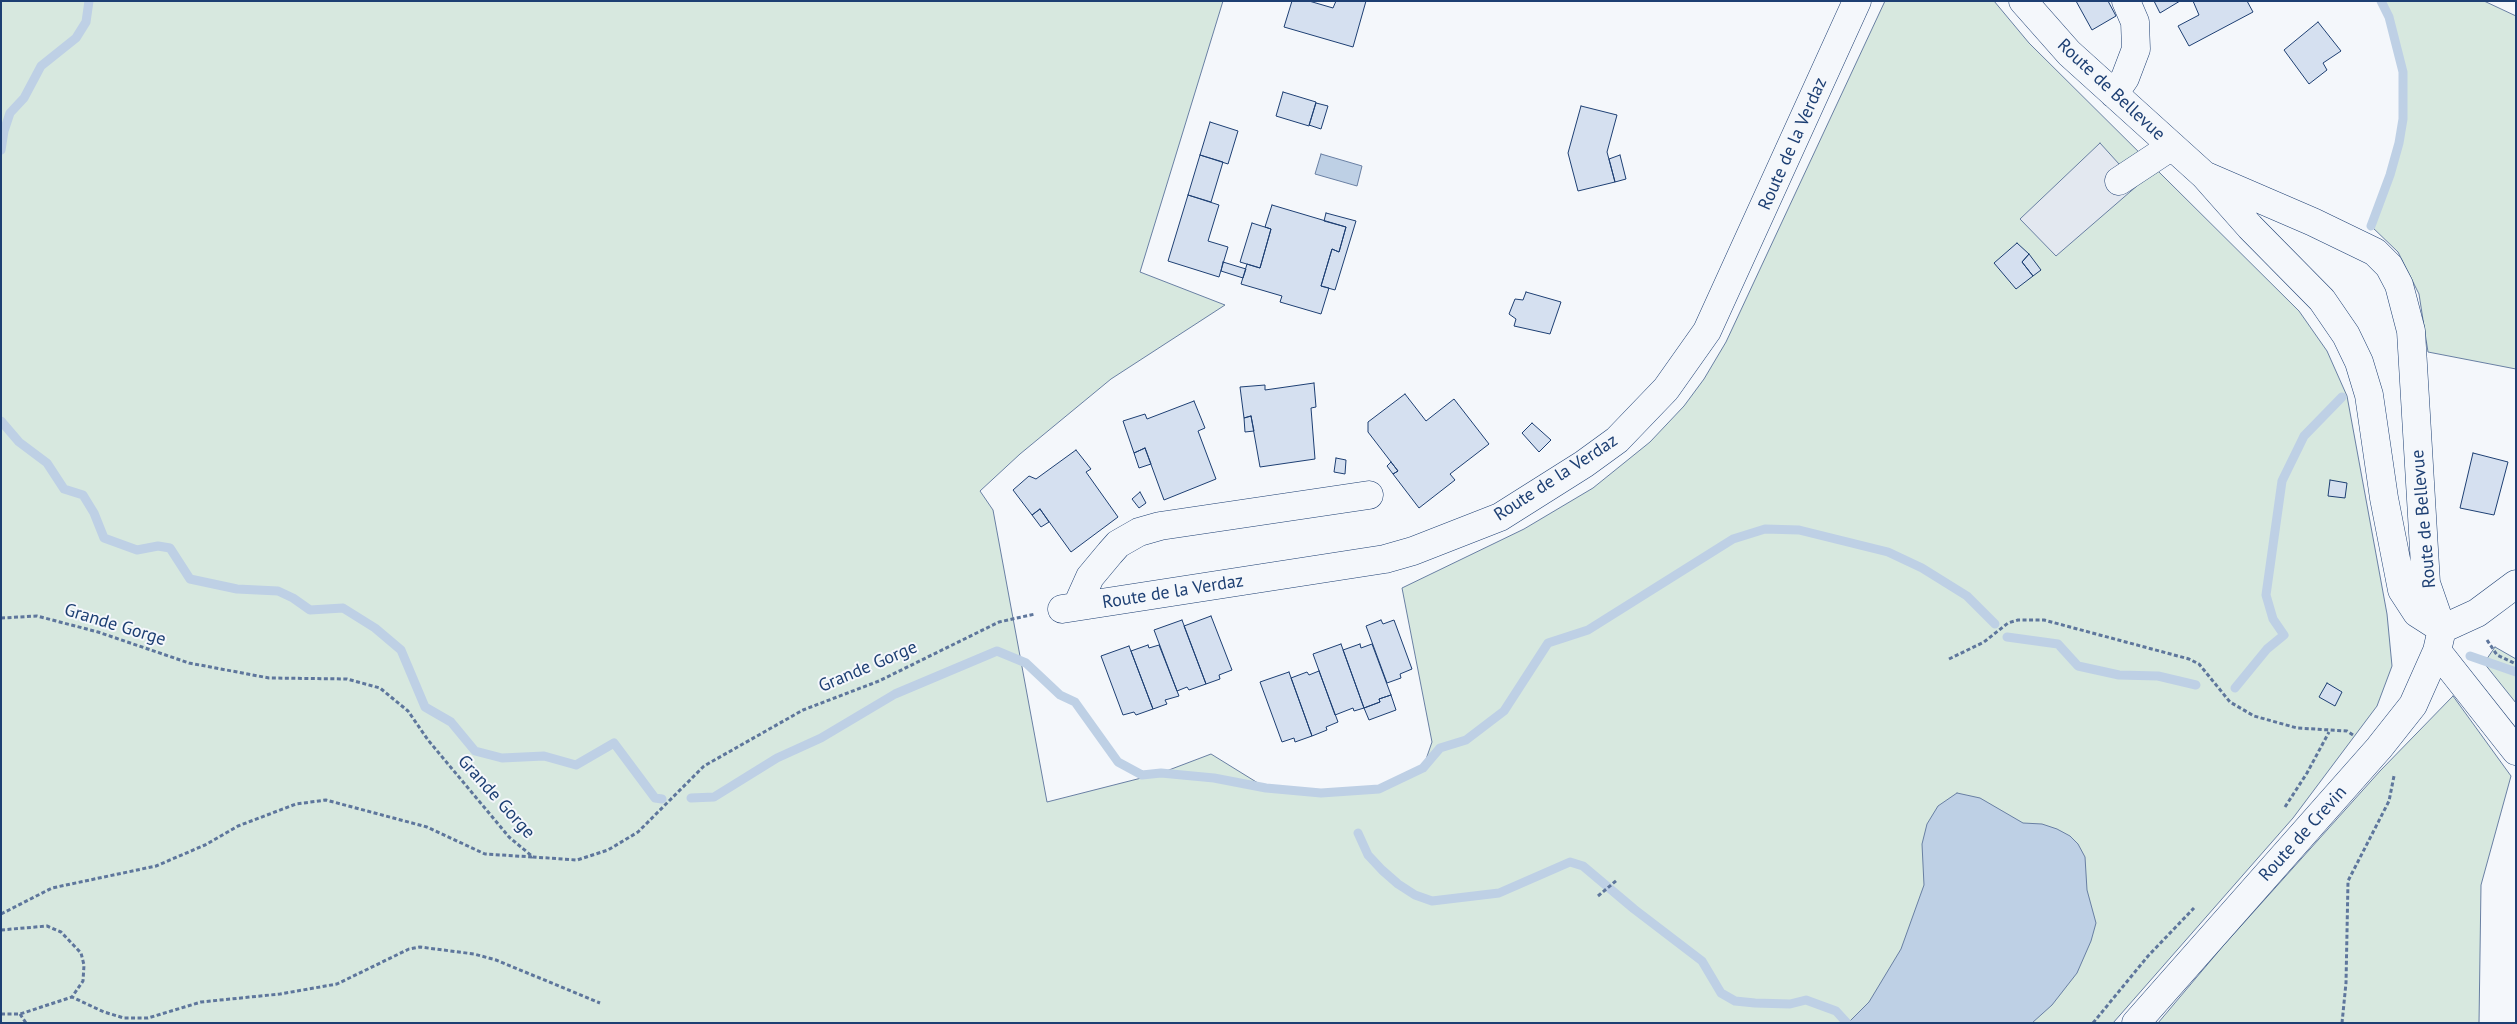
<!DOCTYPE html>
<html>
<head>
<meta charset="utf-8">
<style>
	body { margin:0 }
	#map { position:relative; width:2517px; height:1024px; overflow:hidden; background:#f4f7fb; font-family:"PT Sans",sans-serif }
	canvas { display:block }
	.frame { position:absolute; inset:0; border:2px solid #1d3f73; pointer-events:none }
</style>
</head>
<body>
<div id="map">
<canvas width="2517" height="1024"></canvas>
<div class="frame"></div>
</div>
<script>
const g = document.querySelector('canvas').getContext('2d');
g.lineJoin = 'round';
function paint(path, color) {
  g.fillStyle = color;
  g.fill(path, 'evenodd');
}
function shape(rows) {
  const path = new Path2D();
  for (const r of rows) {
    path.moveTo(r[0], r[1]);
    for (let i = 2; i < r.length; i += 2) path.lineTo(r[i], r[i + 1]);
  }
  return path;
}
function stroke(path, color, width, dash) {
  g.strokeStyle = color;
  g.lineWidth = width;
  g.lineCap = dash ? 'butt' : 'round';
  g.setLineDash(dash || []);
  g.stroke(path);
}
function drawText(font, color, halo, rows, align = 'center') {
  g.font = font + ' "PT Sans",sans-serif';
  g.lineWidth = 4;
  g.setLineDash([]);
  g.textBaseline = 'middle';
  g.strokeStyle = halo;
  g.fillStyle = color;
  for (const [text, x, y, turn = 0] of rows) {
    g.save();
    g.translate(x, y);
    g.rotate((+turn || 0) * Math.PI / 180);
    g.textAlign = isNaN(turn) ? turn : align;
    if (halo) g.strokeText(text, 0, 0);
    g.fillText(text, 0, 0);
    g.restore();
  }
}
const green = shape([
	[1,1,1223,1,1140,272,1225,305,1111,379,1020,454,980,491,993,510,1047,802,1161,773,1211,754,1266,788,1321,793,1379,789,1423,768,1432,742,1402,588,1524,529,1593,488,1650,442,1684,406,1704,379,1726,342,1885,1,1994,1,2029,43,2299,311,2327,351,2347,396,2387,614,2392,666,2377,706,2293,818,2113,1023,1,1023,1,1],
	[2381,1,2484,1,2516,16,2516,369,2428,352,2419,294,2398,252,2371,226,2390,175,2399,143,2403,119,2403,72,2389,17,2381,1],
	[2495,647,2516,659,2516,703,2484,663,2495,647],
	[2453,696,2511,776,2481,885,2479,1023,2158,1023,2223,946,2380,771,2453,696]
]);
const parking = shape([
	[2100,143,2138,185,2056,256,2020,219,2100,143]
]);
const water = shape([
	[1321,154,1362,166,1357,186,1315,174,1321,154],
	[1957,793,1980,798,2023,823,2042,824,2057,829,2070,836,2078,844,2085,857,2087,890,2096,923,2091,941,2077,973,2052,1005,2032,1023,1848,1023,1869,1002,1901,949,1924,885,1922,844,1927,824,1938,806,1957,793]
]);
const stream = shape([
	[1,150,4,131,10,113,24,98,41,66,76,38,86,22,89,1],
	[2371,226,2390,175,2399,143,2403,119,2403,72,2389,17,2381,1],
	[1,421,19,442,47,463,64,489,83,495,94,513,104,538,137,550,158,546,170,548,190,579,237,589,278,591,293,598,310,610,343,608,375,628,401,650,425,707,451,722,475,751,502,758,544,756,576,765,614,743,655,798,662,799],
	[2007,637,2058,644,2078,666,2119,675,2158,676,2196,685],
	[2470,656,2516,672],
	[2235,688,2267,649,2284,635,2273,619,2266,595,2282,481,2304,436,2342,397],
	[691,798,714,797,777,758,821,738,895,694,997,651,1026,663,1060,695,1075,702,1118,762,1142,775,1161,773,1214,778,1266,788,1321,793,1379,789,1423,768,1440,748,1466,740,1504,711,1548,643,1588,630,1733,539,1765,529,1799,530,1888,552,1922,568,1967,596,1995,624],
	[1358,833,1368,855,1382,870,1398,884,1415,895,1432,901,1499,893,1570,862,1583,866,1634,909,1702,961,1721,993,1735,1001,1755,1003,1790,1004,1806,1000,1836,1011,1847,1023]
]);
const building = shape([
	[1292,1,1309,1,1333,8,1336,1,1366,1,1353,47,1284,27,1292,1],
	[2076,1,2108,1,2116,16,2092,30,2076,1],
	[2154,1,2180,1,2160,13,2154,1],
	[2193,1,2247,1,2253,12,2189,46,2178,26,2199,15,2193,1],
	[2318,22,2341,51,2323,63,2327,70,2309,84,2284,50,2318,22],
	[1283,92,1316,102,1309,126,1276,116,1283,92],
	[1316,103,1328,106,1321,129,1309,125,1316,103],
	[1581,106,1617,115,1607,152,1615,182,1578,191,1568,153,1581,106],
	[1210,122,1238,131,1228,164,1200,155,1210,122],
	[1200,155,1223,162,1211,202,1188,195,1200,155],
	[1620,155,1626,179,1615,182,1609,159,1620,155],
	[1188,195,1219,205,1208,241,1228,247,1219,277,1168,261,1188,195],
	[1272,205,1346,227,1339,252,1332,249,1321,286,1329,288,1321,314,1280,302,1282,296,1241,284,1247,264,1260,268,1271,229,1265,227,1272,205],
	[1326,213,1356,221,1335,290,1321,286,1332,249,1339,252,1346,227,1324,221,1326,213],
	[1252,223,1271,229,1260,268,1240,262,1252,223],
	[2017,243,2029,254,2022,262,2033,276,2016,289,1994,263,2017,243],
	[2029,254,2041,270,2033,276,2022,262,2029,254],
	[1223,262,1246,269,1243,278,1221,271,1223,262],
	[1526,292,1561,302,1550,334,1514,326,1516,319,1509,314,1515,299,1523,300,1526,292],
	[1314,383,1316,407,1311,408,1315,459,1260,467,1251,416,1244,418,1240,387,1265,385,1265,390,1314,383],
	[1405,394,1426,421,1454,399,1489,444,1450,474,1455,480,1419,508,1393,474,1398,471,1368,432,1368,422,1405,394],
	[1194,401,1205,428,1198,431,1216,479,1164,500,1145,448,1134,453,1123,421,1145,414,1147,419,1194,401],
	[1251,416,1254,431,1245,432,1244,418,1251,416],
	[1532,423,1551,440,1539,452,1522,433,1532,423],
	[1145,448,1151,464,1139,468,1134,453,1145,448],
	[1076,450,1091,469,1086,472,1118,517,1071,552,1040,509,1032,515,1013,490,1029,476,1036,479,1076,450],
	[2473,453,2508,462,2494,515,2460,508,2473,453],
	[1336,458,1346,460,1345,474,1334,472,1336,458],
	[1391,462,1398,471,1393,474,1387,466,1391,462],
	[2330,480,2347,483,2345,498,2328,496,2330,480],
	[1140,492,1146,503,1139,508,1132,499,1140,492],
	[1040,509,1049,522,1041,527,1032,515,1040,509],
	[1211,616,1232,670,1219,675,1220,679,1206,684,1184,626,1211,616],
	[1182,620,1206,684,1189,690,1187,687,1177,691,1154,630,1182,620],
	[1381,620,1383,624,1394,620,1412,669,1400,674,1401,678,1387,683,1366,626,1381,620],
	[1341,644,1364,708,1354,711,1353,708,1335,715,1313,654,1341,644],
	[1360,644,1361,648,1372,644,1391,695,1379,699,1380,702,1364,708,1343,650,1360,644],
	[1148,645,1149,648,1159,645,1179,696,1165,700,1167,704,1153,709,1131,651,1148,645],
	[1129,646,1153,709,1136,715,1134,712,1123,715,1101,656,1129,646],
	[1319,671,1338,722,1326,727,1327,730,1312,736,1291,678,1307,672,1309,675,1319,671],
	[1289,672,1312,736,1295,742,1294,738,1282,742,1260,682,1289,672],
	[2327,683,2342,692,2335,706,2319,697,2327,683],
	[1391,695,1396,710,1369,720,1364,708,1380,702,1379,699,1391,695]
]);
const path = shape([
	[1,618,37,616,98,632,189,663,269,678,347,679,380,688,408,711,428,740,509,837,533,857,577,860,608,850,638,832,704,766,803,710,879,681,999,622,1035,614],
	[2487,640,2497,655,2516,664],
	[1949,659,1984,642,2008,623,2018,620,2044,620,2189,659,2199,664,2230,702,2254,716,2297,728,2347,731,2353,735],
	[2285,807,2307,773,2329,732],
	[1598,896,1617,880],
	[1,914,52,888,156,866,205,845,238,826,296,804,326,800,427,827,485,854,532,857],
	[1,930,47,926,61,932,81,953,84,965,83,981,72,997,104,1012,124,1018,148,1018,201,1002,280,994,337,984,409,949,420,947,474,954,496,960,600,1003],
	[1,1014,20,1014,72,997],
	[20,1014,26,1023],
	[2093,1023,2148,956,2194,908],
	[2342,1023,2346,983,2348,881,2389,801,2394,776]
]);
const minor = shape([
	[2023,1,2069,53,2204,175,2250,227,2322,300,2346,335,2359,362,2369,395,2384,498,2402,590,2417,613,2442,629],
	[2114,94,2125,78,2136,49,2135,22,2126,1],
	[2119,181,2172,146],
	[1077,606,1090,577,1110,553,1118,544,1139,532,1160,526,1369,495],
	[1062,609,1385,559,1413,551,1500,517,1584,464,1617,440,1666,389,1707,331,1857,1],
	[2442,629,2477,613,2516,584],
	[2437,651,2516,751],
	[2136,1023,2379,748,2413,705,2437,651,2442,629,2426,583,2411,331,2399,285,2389,266,2375,252,2313,222,2204,175]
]);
const streetNames = [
	["Route de Bellevue",2111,90,43],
	["Route de la Verdaz",1793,144,-66],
	["Route de la Verdaz",1556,478,-33],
	["Route de Bellevue",2424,519,-95],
	["Route de la Verdaz",1173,592,-9],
	["Grande Gorge",115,625,17],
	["Grande Gorge",868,667,-23],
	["Grande Gorge",496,797,48],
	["Route de Crevin",2303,834,-48]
];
paint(green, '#d7e8df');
stroke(green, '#687fa3', 1);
paint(parking, '#e3e8f0');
stroke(parking, '#687fa3', 1);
paint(water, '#bed0e5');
stroke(water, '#687fa3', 1);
stroke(stream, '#bed0e5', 9);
paint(building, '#d5e0f0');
stroke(building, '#1d3f73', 1);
stroke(minor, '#1d3f73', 29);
stroke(path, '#5e769c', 3, [4, 2.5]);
stroke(minor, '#f4f7fb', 28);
drawText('18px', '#1d3f73', '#f4f7fb', streetNames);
</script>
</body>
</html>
